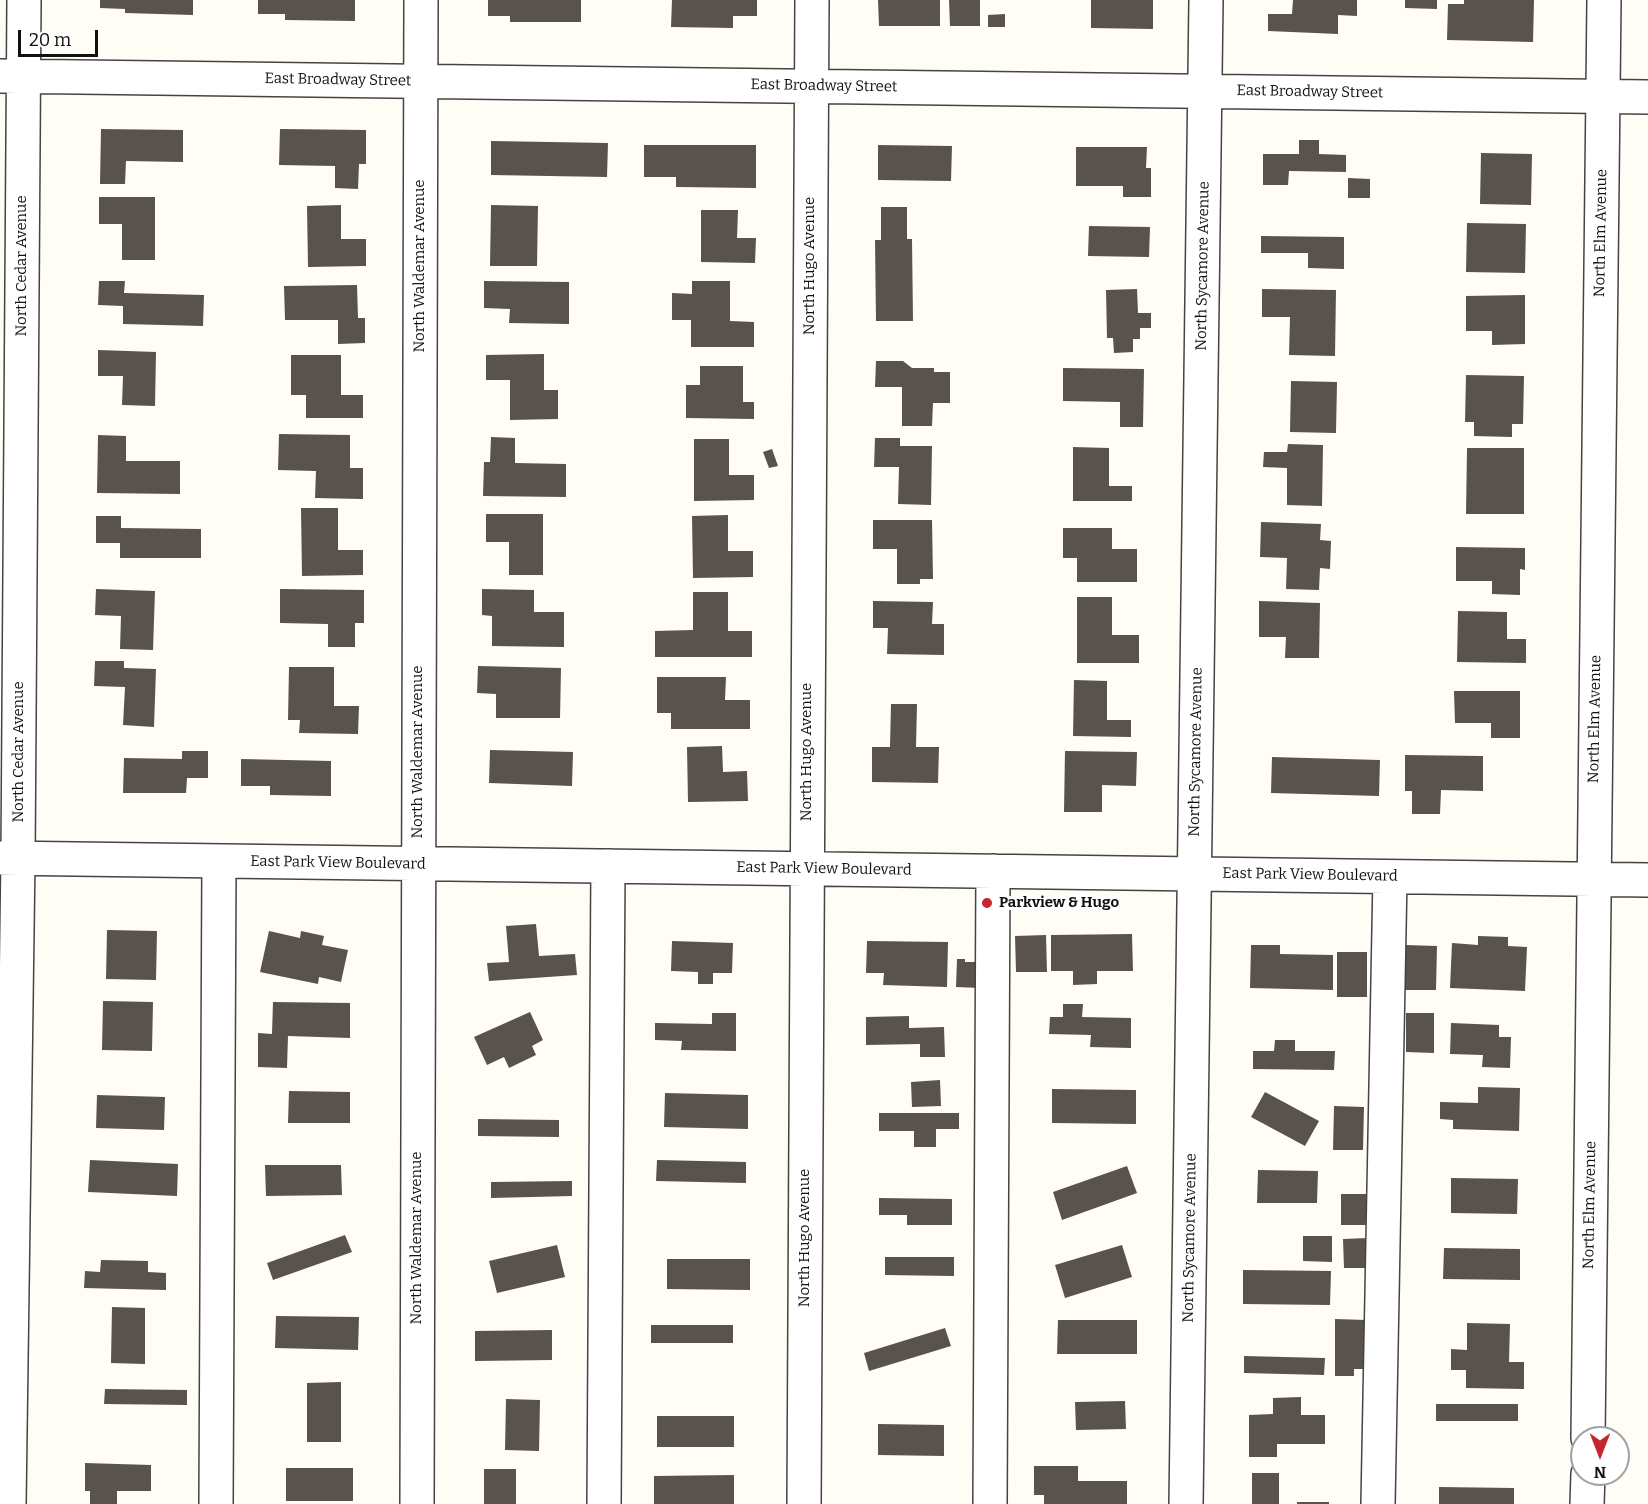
<!DOCTYPE html>
<html>
<head>
<meta charset="utf-8">
<style>
	body { margin:0 }
	#map { position:relative; width:1648px; height:1504px; overflow:hidden; background:#fffdf5; font-family:Bitter,serif }
	canvas { display:block }
	.north { position:absolute; left:1570px; top:1426px; width:60px; height:60px; box-sizing:border-box; background:#fff; border:2px solid #a0a0a0; border-radius:50%; rotate:180deg; font-size:16px; font-weight:700; line-height:24px; text-align:center; color:#111 }
	.north::after { content:''; display:block; margin:auto; width:21px; height:27px; background:#c4262e; clip-path:polygon(50% 0,100% 100%,50% 72%,0 100%) }
	.scale { position:absolute; left:18px; top:30px; width:80px; height:27px; box-sizing:border-box; border:3px solid #111; border-top:0; padding-left:8px; font-size:18px; line-height:21px; white-space:nowrap; color:#111; -webkit-text-stroke:4px #fff; paint-order:stroke }
</style>
</head>
<body>
<div id="map">
<canvas width="1648" height="1504"></canvas>
<div class="north">N</div>
<div class="scale">20 m</div>
</div>
<script>
const g = document.querySelector('canvas').getContext('2d');
g.lineJoin = 'round';
function paint(path, color) {
  g.fillStyle = color;
  g.fill(path, 'evenodd');
}
function shape(rows) {
  const path = new Path2D();
  for (const r of rows) {
    path.moveTo(r[0], r[1]);
    for (let i = 2; i < r.length; i += 2) path.lineTo(r[i], r[i + 1]);
  }
  return path;
}
function stroke(path, color, width, dash) {
  g.strokeStyle = color;
  g.lineWidth = width;
  g.lineCap = dash ? 'butt' : 'round';
  g.setLineDash(dash || []);
  g.stroke(path);
}
function drawText(font, color, halo, rows, align = 'center') {
  g.font = font + ' Bitter,serif';
  g.lineWidth = 6;
  g.setLineDash([]);
  g.textBaseline = 'middle';
  g.strokeStyle = halo;
  g.fillStyle = color;
  for (const [text, x, y, turn = 0] of rows) {
    g.save();
    g.translate(x, y);
    g.rotate((+turn || 0) * Math.PI / 180);
    g.textAlign = isNaN(turn) ? turn : align;
    if (halo) g.strokeText(text, 0, 0);
    g.fillText(text, 0, 0);
    g.restore();
  }
}
const building = shape([
	[100,0,193,0,193,15,125,13,125,9,100,8],
	[258,0,355,0,355,21,285,20,285,14,258,14],
	[488,0,581,0,581,22,510,22,510,16,488,16],
	[672,0,757,0,757,16,733,16,733,28,671,27],
	[878,0,940,0,940,26,879,26],
	[949,0,980,0,980,26,950,26],
	[1091,0,1153,0,1153,29,1091,28],
	[1293,0,1357,0,1357,16,1338,15,1338,34,1268,31,1268,14,1292,14],
	[1405,0,1437,0,1437,9,1405,8],
	[1464,0,1534,0,1533,42,1447,40,1448,4,1464,4],
	[1005,14,1005,27,988,27,988,15],
	[101,129,183,130,183,162,126,161,125,184,100,184],
	[280,129,366,130,366,164,359,164,358,189,335,188,335,166,279,165],
	[1299,140,1319,140,1319,154,1346,155,1346,172,1289,171,1288,185,1263,185,1263,154,1299,154],
	[491,141,608,143,607,177,491,175],
	[644,145,756,145,756,188,676,187,676,177,644,177],
	[878,145,952,146,951,181,878,180],
	[1076,147,1147,147,1146,168,1151,168,1151,197,1123,197,1123,186,1076,186],
	[1481,153,1532,154,1531,205,1480,204],
	[1348,178,1370,179,1370,198,1348,198],
	[99,197,155,197,155,260,122,260,122,224,99,224],
	[341,205,341,239,366,239,366,266,308,267,307,206],
	[491,205,538,206,537,266,490,266],
	[881,207,907,207,907,239,912,239,913,321,876,321,875,240,881,240],
	[701,210,738,210,737,238,756,238,755,263,701,262],
	[1467,223,1526,224,1525,273,1466,272],
	[1089,226,1150,227,1149,257,1088,256],
	[1261,236,1344,237,1344,269,1308,268,1308,253,1261,253],
	[99,281,125,281,124,293,204,295,203,326,123,324,123,306,98,305],
	[484,281,569,282,569,324,509,323,510,309,484,308],
	[692,281,730,281,730,321,754,322,754,347,691,347,691,320,672,320,672,293,692,294],
	[357,285,358,318,365,318,365,343,338,344,338,320,285,320,284,286],
	[1137,289,1138,313,1151,313,1151,328,1140,328,1140,339,1133,339,1133,352,1114,353,1113,338,1107,338,1106,290],
	[1262,289,1336,290,1335,356,1289,355,1290,317,1262,317],
	[1525,295,1525,344,1492,345,1492,331,1466,331,1466,296],
	[98,350,156,352,155,406,122,405,123,376,98,376],
	[544,354,544,390,558,390,558,419,510,420,510,380,486,380,486,355],
	[291,355,341,355,341,395,363,395,363,418,306,418,306,395,291,395],
	[876,361,903,361,912,368,934,368,934,372,950,372,950,403,933,403,932,426,902,426,902,387,875,387],
	[700,366,743,366,743,402,754,402,754,419,686,418,686,385,700,385],
	[1063,368,1144,369,1143,427,1120,427,1120,402,1063,401],
	[1466,375,1524,376,1523,424,1512,424,1512,437,1474,436,1474,422,1465,422],
	[1291,381,1337,382,1336,433,1290,432],
	[279,434,350,435,350,468,363,468,363,499,315,498,316,471,278,470],
	[98,435,126,436,126,461,180,461,180,494,97,493],
	[491,437,515,438,515,463,566,464,566,497,483,496,484,462,490,462],
	[875,438,900,438,900,446,932,446,931,505,898,504,899,467,874,467],
	[694,439,729,439,729,475,754,475,754,500,694,501],
	[1288,444,1323,445,1322,506,1287,505,1287,468,1263,467,1264,452,1287,452],
	[1073,447,1109,448,1109,486,1132,486,1132,501,1073,501],
	[1467,448,1524,448,1524,514,1466,514],
	[772,449,778,466,769,468,763,452],
	[301,508,338,508,338,550,363,550,363,575,302,576],
	[486,514,543,514,543,575,509,575,509,542,486,542],
	[728,515,728,551,753,551,753,577,693,578,692,516],
	[96,516,121,516,121,528,201,529,201,558,120,558,120,543,96,543],
	[873,520,932,520,933,579,920,579,920,584,897,584,897,549,873,549],
	[1261,522,1321,524,1320,540,1331,541,1330,569,1320,568,1319,590,1286,589,1287,558,1260,557],
	[1063,528,1112,528,1112,549,1137,549,1137,582,1077,582,1077,558,1063,558],
	[1456,547,1525,548,1525,570,1520,569,1520,595,1492,594,1492,581,1456,581],
	[96,589,155,591,153,650,120,649,121,616,95,615],
	[280,589,364,590,364,623,355,623,355,647,328,647,328,624,280,623],
	[482,589,534,590,534,612,564,612,564,647,492,646,492,616,482,615],
	[693,592,728,592,728,631,752,631,752,657,655,657,655,631,693,630],
	[1077,597,1112,597,1112,635,1139,635,1139,663,1077,663],
	[873,601,933,602,932,624,944,624,944,655,887,654,888,628,873,628],
	[1259,601,1320,603,1319,658,1285,658,1286,637,1259,637],
	[1458,611,1507,612,1507,639,1526,639,1526,663,1457,662],
	[95,661,124,661,124,668,156,669,154,727,123,725,125,687,94,686],
	[478,666,561,668,560,718,496,718,496,694,477,693],
	[289,667,334,667,334,706,359,706,358,734,299,733,300,720,288,720],
	[657,677,726,677,725,700,750,700,750,729,671,729,671,713,657,713],
	[1074,680,1107,681,1107,720,1131,720,1131,737,1073,736],
	[1454,691,1520,691,1520,738,1491,738,1491,723,1455,723],
	[891,704,917,704,916,747,939,747,938,783,872,782,872,747,890,747],
	[722,746,723,772,747,771,748,801,688,802,687,747],
	[490,750,573,752,572,786,489,783],
	[182,751,208,751,208,778,187,778,186,793,123,793,124,758,182,759],
	[1065,751,1137,752,1136,786,1102,785,1102,812,1064,812],
	[1405,755,1483,756,1483,791,1441,790,1440,814,1412,814,1412,791,1405,791],
	[1272,757,1380,760,1379,796,1271,793],
	[241,759,331,761,331,796,270,795,270,786,241,786],
	[536,924,539,956,575,954,577,975,489,981,487,963,509,962,506,926],
	[107,930,157,931,156,980,106,979],
	[269,931,300,938,301,931,324,936,322,945,348,950,341,982,319,977,318,984,260,972],
	[1132,934,1133,971,1097,971,1097,984,1073,985,1073,971,1051,971,1051,935],
	[1046,935,1047,972,1016,972,1015,936],
	[1478,936,1508,937,1508,946,1527,947,1525,991,1450,988,1452,943,1478,945],
	[672,941,733,943,732,973,713,973,713,984,698,984,698,972,671,971],
	[867,941,948,942,947,987,883,985,884,973,866,973],
	[1251,945,1280,945,1280,954,1333,955,1333,990,1250,988],
	[1405,945,1437,946,1436,990,1404,990],
	[1337,952,1367,952,1367,997,1337,997],
	[957,959,965,959,965,962,981,962,980,988,956,987],
	[103,1001,153,1002,152,1051,102,1050],
	[273,1002,350,1003,350,1038,288,1036,287,1068,258,1067,258,1033,272,1034],
	[1063,1004,1083,1004,1082,1017,1131,1018,1131,1048,1090,1047,1091,1035,1049,1034,1050,1017,1063,1017],
	[530,1012,543,1040,532,1046,536,1055,509,1068,504,1057,487,1065,474,1037],
	[712,1013,736,1013,736,1051,681,1050,682,1041,655,1040,655,1023,712,1024],
	[1406,1013,1434,1013,1434,1053,1406,1052],
	[909,1016,909,1028,944,1027,945,1057,920,1057,920,1044,866,1045,866,1017],
	[1451,1023,1499,1025,1499,1037,1511,1037,1510,1068,1482,1067,1483,1055,1450,1054],
	[1275,1040,1295,1040,1295,1051,1335,1051,1334,1070,1253,1069,1253,1051,1274,1051],
	[940,1080,941,1106,912,1107,911,1082],
	[1478,1087,1520,1088,1519,1131,1453,1129,1453,1120,1440,1119,1440,1102,1478,1103],
	[1052,1089,1136,1090,1136,1124,1052,1123],
	[289,1091,350,1092,350,1123,288,1123],
	[1265,1092,1319,1121,1305,1146,1251,1117],
	[665,1093,748,1095,748,1129,664,1127],
	[97,1095,165,1097,164,1130,96,1128],
	[1334,1106,1364,1107,1363,1150,1333,1150],
	[879,1113,959,1113,959,1129,936,1129,936,1147,914,1147,914,1131,879,1131],
	[478,1119,559,1120,559,1137,478,1136],
	[90,1160,178,1164,177,1196,88,1192],
	[657,1160,746,1162,746,1183,656,1181],
	[265,1165,341,1165,342,1195,266,1196],
	[1127,1166,1137,1193,1062,1220,1053,1192],
	[1258,1170,1318,1171,1317,1203,1257,1203],
	[1451,1178,1518,1179,1517,1214,1451,1213],
	[572,1181,572,1196,491,1198,491,1182],
	[1341,1194,1371,1194,1370,1225,1341,1225],
	[879,1198,952,1199,952,1225,907,1225,907,1215,879,1215],
	[345,1235,352,1252,273,1280,267,1263],
	[1303,1236,1332,1236,1332,1262,1303,1261],
	[1368,1238,1369,1268,1344,1268,1343,1239],
	[557,1245,565,1277,497,1293,489,1261],
	[1122,1245,1132,1277,1065,1298,1055,1265],
	[1444,1248,1520,1249,1520,1280,1443,1279],
	[885,1257,954,1257,954,1276,885,1275],
	[667,1259,750,1259,750,1290,667,1289],
	[101,1260,148,1261,148,1272,166,1273,166,1290,84,1288,85,1271,100,1272],
	[1243,1270,1331,1271,1330,1305,1243,1304],
	[112,1307,145,1308,145,1364,111,1363],
	[276,1316,359,1317,358,1350,275,1348],
	[1335,1319,1367,1320,1367,1369,1354,1369,1354,1376,1335,1376],
	[1058,1320,1137,1320,1137,1354,1057,1354],
	[1467,1323,1510,1324,1509,1362,1524,1362,1524,1389,1466,1388,1466,1370,1451,1370,1451,1349,1467,1350],
	[651,1325,733,1325,733,1343,651,1343],
	[945,1328,951,1346,869,1371,864,1353],
	[552,1330,552,1360,475,1361,475,1331],
	[1244,1356,1325,1358,1324,1375,1244,1373],
	[341,1382,341,1442,307,1442,307,1383],
	[105,1389,187,1390,187,1405,104,1404],
	[1301,1397,1301,1415,1325,1415,1325,1444,1277,1444,1277,1457,1249,1457,1249,1415,1273,1414,1273,1398],
	[506,1399,540,1400,539,1451,505,1450],
	[1125,1401,1126,1429,1076,1430,1075,1402],
	[1436,1404,1518,1404,1518,1421,1436,1421],
	[657,1416,734,1416,734,1447,657,1447],
	[878,1424,944,1425,944,1456,878,1455],
	[85,1463,151,1465,151,1491,117,1491,117,1504,90,1504,90,1491,85,1491],
	[1034,1466,1078,1466,1078,1481,1127,1481,1127,1504,1044,1504,1044,1495,1034,1495],
	[286,1468,353,1468,353,1501,286,1501],
	[484,1469,516,1469,516,1504,484,1504],
	[1252,1473,1279,1473,1279,1504,1252,1504],
	[734,1475,734,1504,654,1504,654,1476],
	[1439,1487,1514,1488,1514,1504,1439,1504],
	[1297,1502,1329,1502,1329,1504,1297,1504]
]);
const minor = shape([
	[0,76,1648,97],
	[0,858,1648,880],
	[1588,1438,1604,0],
	[9,1504,18,858,24,0],
	[216,1504,219,861],
	[417,1504,421,0],
	[604,1504,608,866],
	[804,1504,812,0],
	[990,1504,993,871],
	[1186,1504,1206,0],
	[1378,1504,1390,877],
	[1587,1504,1588,1474]
]);
const markers = [
	[987,903,6,"#c4262e"]
];
const streetNames = [
	["East Broadway Street",338,80,1],
	["East Broadway Street",824,86,1],
	["East Broadway Street",1310,92,1],
	["North Elm Avenue",1601,233,-89],
	["North Cedar Avenue",22,266,-90],
	["North Waldemar Avenue",420,266,-90],
	["North Hugo Avenue",810,266,-90],
	["North Sycamore Avenue",1203,266,-89],
	["North Elm Avenue",1595,719,-89],
	["North Cedar Avenue",19,752,-90],
	["North Waldemar Avenue",418,752,-90],
	["North Hugo Avenue",807,752,-90],
	["North Sycamore Avenue",1196,752,-89],
	["East Park View Boulevard",338,863,1],
	["East Park View Boulevard",824,869,1],
	["East Park View Boulevard",1310,875,1],
	["North Elm Avenue",1590,1205,-89],
	["North Waldemar Avenue",417,1238,-90],
	["North Hugo Avenue",805,1238,-90],
	["North Sycamore Avenue",1190,1238,-89]
];
const poiNames = [
	["Parkview & Hugo",999,903]
];
paint(building, '#5a524d');
stroke(minor, '#444', 36);
stroke(minor, '#fff', 33);
for (const [x, y, r, color] of markers) {
  const dot = new Path2D();
  dot.arc(x, y, r, 0, 2 * Math.PI);
  g.fillStyle = color;
  g.fill(dot);
  stroke(dot, '#fff', 2);
}
drawText('15px', '#111', '#fff', streetNames);
drawText('bold 15px', '#111', '#fff', poiNames, 'left');
</script>
</body>
</html>
